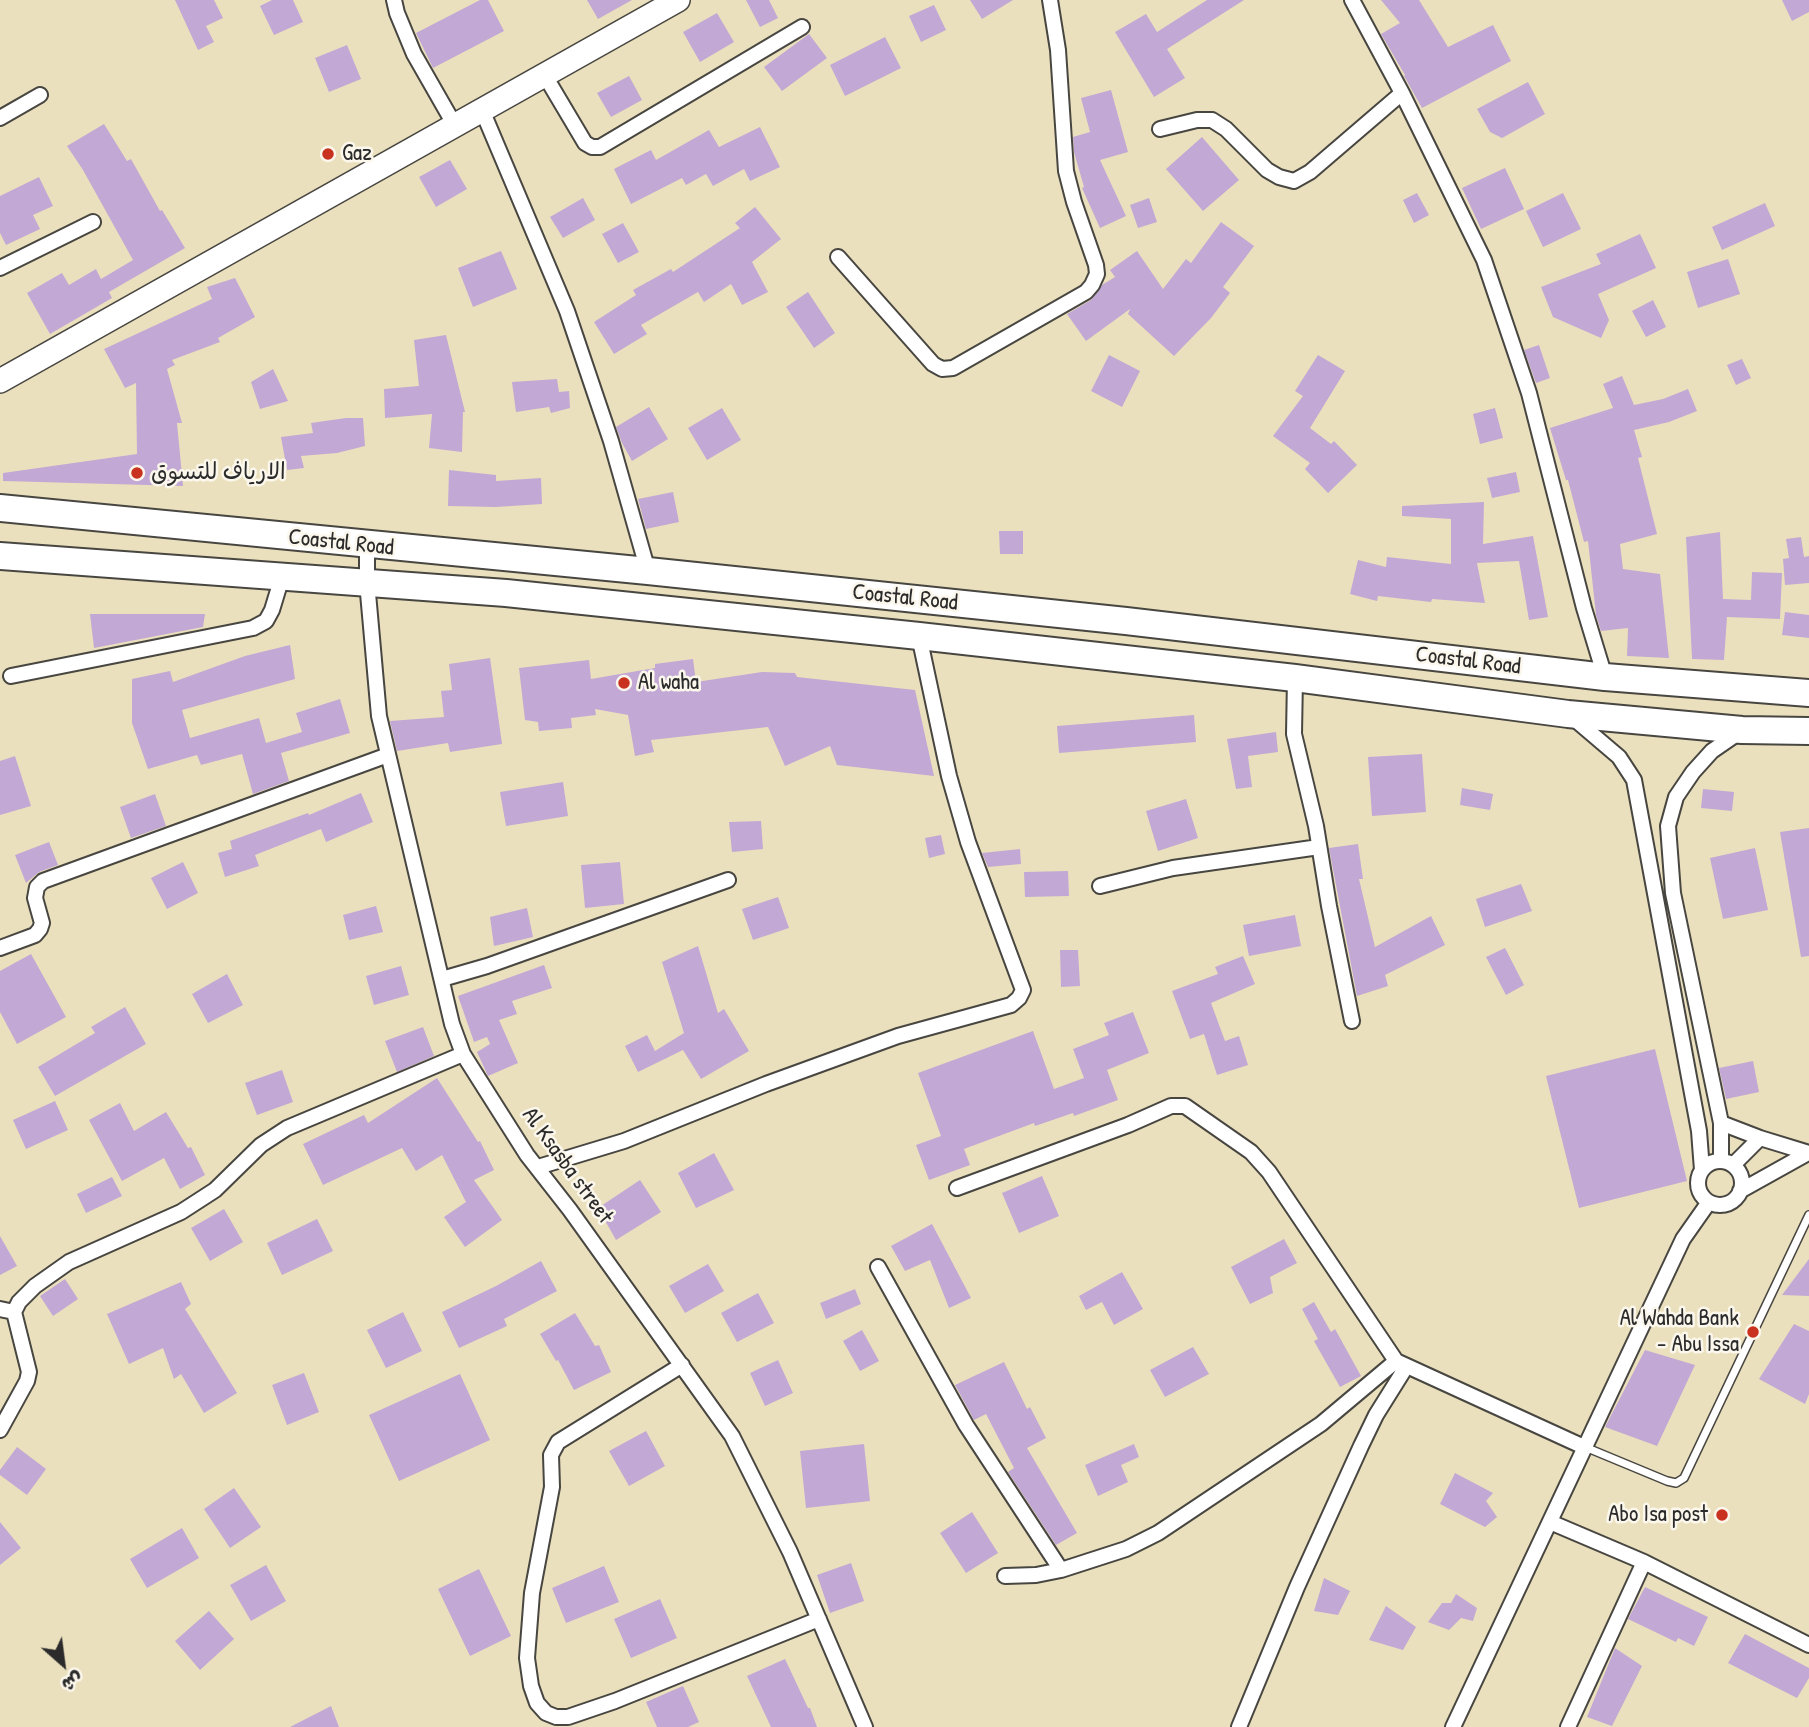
<!DOCTYPE html>
<html>
<head>
<meta charset="utf-8">
<style>
	body { margin:0 }
	#map { position:relative; width:1809px; height:1727px; overflow:hidden; background:#ebe0bd; font-family:"Patrick Hand","Playpen Sans Arabic",sans-serif }
	canvas { display:block }
	.north { position:absolute; left:28px; top:1629px; width:70px; height:70px; -webkit-text-stroke:5px #fbf7ec; paint-order:stroke; rotate:152deg; font-size:19px; font-weight:700; line-height:28px; text-align:center; color:#2b2b2b }
	.north::after { content:''; display:block; margin:auto; width:24px; height:32px; background:#2b2b2b; clip-path:polygon(50% 0,100% 100%,50% 72%,0 100%) }
</style>
</head>
<body>
<div id="map">
<canvas width="1809" height="1727"></canvas>
<div class="north">ش</div>
</div>
<script>
const g = document.querySelector('canvas').getContext('2d');
g.lineJoin = 'round';
function paint(path, color) {
  g.fillStyle = color;
  g.fill(path, 'evenodd');
}
function shape(rows) {
  const path = new Path2D();
  for (const r of rows) {
    if (r.length === 3) {
      path.moveTo(r[0] + r[2], r[1]);
      path.arc(r[0], r[1], r[2], 0, 2 * Math.PI);
      continue;
    }
    path.moveTo(r[0], r[1]);
    for (let i = 2; i < r.length; i += 2) path.lineTo(r[i], r[i + 1]);
  }
  return path;
}
function stroke(path, color, width, dash) {
  g.strokeStyle = color;
  g.lineWidth = width;
  g.lineCap = dash ? 'butt' : 'round';
  g.setLineDash(dash || []);
  g.stroke(path);
}
function drawText(font, color, halo, rows, align = 'center') {
  g.font = font + ' "Patrick Hand","Playpen Sans Arabic",sans-serif';
  g.lineWidth = 5;
  g.setLineDash([]);
  g.textBaseline = 'middle';
  g.strokeStyle = halo;
  g.fillStyle = color;
  for (const [text, x, y, turn = 0] of rows) {
    g.save();
    g.translate(x, y);
    g.rotate((+turn || 0) * Math.PI / 180);
    g.textAlign = isNaN(turn) ? turn : align;
    if (halo) g.strokeText(text, 0, 0);
    g.fillText(text, 0, 0);
    g.restore();
  }
}
const building = shape([
	[175,0,214,0,223,18,206,26,214,42,198,50],
	[272,0,293,0,303,22,274,35,260,6],
	[480,0,488,0,504,31,433,68,416,33],
	[587,0,632,0,598,19],
	[746,0,769,0,778,18,760,27],
	[970,0,1013,0,982,19],
	[1207,0,1244,0,1167,49,1185,78,1154,97,1115,32,1146,14,1157,32],
	[1381,0,1419,0,1448,47,1493,25,1511,61,1422,108,1404,76,1405,75,1381,34,1400,23],
	[1782,0,1809,0,1809,12,1792,21],
	[934,5,946,30,921,42,909,16],
	[717,13,734,42,700,62,683,32],
	[809,34,827,58,782,91,764,67],
	[885,37,901,68,845,96,830,65],
	[347,45,361,79,329,92,315,58],
	[629,76,642,100,611,117,597,93],
	[1528,82,1545,114,1502,138,1490,132,1477,109],
	[1111,90,1128,152,1100,160,1126,216,1100,228,1082,188,1084,187,1074,152,1073,137,1090,132,1081,98],
	[104,124,127,161,131,159,160,211,162,210,185,248,109,292,112,298,50,334,27,293,62,273,69,285,96,269,101,279,133,260,83,170,67,146],
	[760,127,780,167,750,181,744,169,713,186,706,174,686,185,682,178,631,204,614,169,651,150,656,160,709,130,719,147],
	[1202,137,1239,180,1203,211,1166,169],
	[450,160,467,189,436,207,419,177],
	[1505,168,1524,209,1481,229,1462,188],
	[39,177,53,206,33,215,40,229,6,245,0,233,0,196],
	[1417,193,1429,215,1414,223,1403,200],
	[1563,193,1581,229,1543,247,1526,211],
	[583,198,595,220,563,238,550,217],
	[1149,198,1157,222,1138,228,1130,205],
	[1765,203,1775,226,1722,250,1712,227],
	[755,207,781,239,752,262,768,292,742,305,731,284,704,302,698,292,641,325,647,334,614,354,594,322,636,295,633,290,671,269,673,272,740,228,735,223],
	[1221,222,1254,246,1223,287,1230,293,1211,318,1174,356,1128,314,1130,309,1086,341,1067,314,1091,300,1102,285,1115,277,1110,270,1137,251,1163,289,1186,259,1191,263],
	[623,223,639,252,618,263,602,234],
	[1640,234,1656,268,1598,294,1609,320,1601,338,1553,317,1541,287,1601,264,1596,254],
	[501,251,517,289,473,307,458,268],
	[1728,259,1740,294,1698,308,1687,272],
	[235,278,255,317,218,338,220,342,172,360,175,365,167,369,182,423,177,423,183,486,3,481,3,473,137,454,136,383,125,388,104,349,212,299,207,287],
	[808,292,835,333,814,348,786,307],
	[1653,300,1666,327,1646,337,1632,311],
	[446,335,465,412,463,412,462,452,429,448,432,414,385,418,384,389,419,386,414,340],
	[1539,345,1550,378,1536,383,1524,350],
	[1109,355,1140,371,1122,407,1091,391],
	[1318,355,1345,371,1310,428,1331,444,1334,441,1357,465,1328,493,1305,469,1310,463,1273,436,1303,396,1295,391],
	[1742,359,1751,378,1736,385,1727,365],
	[273,369,288,401,260,409,251,382],
	[1622,376,1634,405,1663,399,1688,389,1697,411,1669,422,1634,430,1642,457,1638,458,1657,534,1620,544,1623,569,1660,574,1669,658,1627,656,1628,628,1601,631,1596,615,1588,541,1584,542,1568,480,1566,480,1550,428,1613,408,1603,384],
	[557,379,559,392,569,391,570,408,551,413,549,407,516,412,512,382],
	[649,407,668,439,632,461,622,443,616,427],
	[722,408,741,440,707,460,688,428],
	[1495,408,1503,438,1480,444,1473,414],
	[346,418,363,418,365,446,337,453,301,456,304,468,287,470,281,437,313,433,311,423],
	[449,470,496,475,496,481,541,478,542,504,496,507,448,506],
	[1516,472,1520,492,1492,498,1487,478],
	[673,492,679,522,646,529,638,499],
	[1484,502,1483,544,1533,536,1548,617,1529,620,1519,561,1477,563,1485,603,1432,599,1431,602,1378,596,1377,601,1350,594,1358,560,1386,567,1387,557,1451,564,1451,519,1402,516,1402,506],
	[999,531,1023,531,1023,554,1000,554],
	[1720,532,1723,599,1751,600,1752,572,1782,573,1780,619,1727,617,1724,660,1692,659,1686,537],
	[1801,537,1804,557,1809,556,1809,583,1785,585,1783,559,1789,558,1786,539],
	[1785,612,1809,615,1809,638,1782,635],
	[90,614,205,614,203,627,94,648],
	[290,645,295,679,182,710,190,738,259,718,266,743,302,732,296,713,340,699,350,733,281,753,289,781,253,794,242,754,201,765,197,755,148,769,132,723,132,679,170,671,173,682,245,656],
	[490,658,502,744,450,752,448,743,397,751,390,721,444,717,441,691,452,690,449,664],
	[693,659,696,682,762,672,795,673,797,677,915,690,934,776,837,765,830,746,785,766,768,727,651,740,654,752,635,756,628,715,595,709,596,715,571,718,572,728,539,731,538,722,525,720,519,668,589,660,591,679,655,668,655,664],
	[1194,715,1196,742,1059,753,1057,726],
	[1276,732,1278,752,1248,756,1252,787,1236,789,1227,739],
	[1422,754,1426,812,1372,816,1368,757],
	[15,756,31,806,0,815,0,761],
	[563,782,568,816,506,826,500,792],
	[1462,788,1493,794,1490,810,1460,805],
	[1703,789,1734,792,1732,811,1701,808],
	[361,793,373,822,326,842,321,829,255,855,259,866,225,877,218,853,232,849,230,841,308,813,309,815],
	[155,794,166,826,131,838,120,807],
	[1186,799,1198,838,1158,851,1146,811],
	[761,821,763,849,732,852,729,822],
	[1809,828,1809,956,1801,957,1780,832],
	[941,835,945,854,929,858,925,838],
	[49,842,58,865,39,872,26,883,15,855],
	[1358,844,1363,879,1359,879,1375,947,1431,916,1445,945,1385,975,1388,986,1357,996,1329,848],
	[1755,848,1768,910,1723,919,1710,858],
	[1020,849,1021,864,988,867,982,853],
	[183,862,198,893,167,909,151,878],
	[620,862,624,904,585,908,581,865],
	[1068,871,1069,896,1025,897,1024,872],
	[1521,884,1532,911,1485,927,1476,899],
	[778,897,789,928,753,940,742,909],
	[376,906,383,932,349,940,343,915],
	[527,908,533,937,494,946,490,917],
	[1295,915,1301,946,1249,956,1243,925],
	[698,946,718,1013,724,1009,749,1051,701,1079,683,1050,638,1072,625,1046,647,1035,655,1051,684,1033,662,962],
	[1505,948,1524,985,1506,995,1486,957],
	[1060,950,1078,950,1080,986,1061,987],
	[31,954,66,1017,17,1044,0,1012,0,971],
	[1243,956,1255,984,1211,1003,1225,1041,1239,1036,1248,1065,1217,1075,1204,1034,1190,1039,1172,991,1218,974,1215,967],
	[544,965,552,988,512,1001,517,1014,499,1020,518,1063,488,1076,477,1052,490,1044,487,1037,474,1042,458,996],
	[401,966,409,995,374,1005,366,976],
	[227,974,243,1005,208,1023,192,994],
	[125,1007,146,1044,55,1096,38,1067,95,1033,91,1027],
	[1133,1012,1149,1053,1107,1070,1118,1100,1074,1116,1073,1113,1035,1126,1034,1123,964,1149,970,1165,929,1180,916,1145,941,1136,918,1073,1033,1031,1054,1089,1084,1078,1073,1049,1109,1035,1104,1023],
	[423,1027,434,1056,397,1072,385,1041],
	[1655,1049,1687,1181,1579,1208,1546,1076],
	[1753,1061,1759,1092,1726,1099,1719,1068],
	[282,1070,293,1102,257,1115,245,1083],
	[437,1078,478,1142,480,1141,494,1170,474,1180,502,1220,465,1247,444,1217,466,1202,442,1155,416,1171,402,1148,323,1185,303,1144,364,1115,368,1123],
	[55,1101,68,1130,26,1149,13,1120],
	[120,1103,134,1131,166,1112,188,1148,191,1147,205,1175,180,1189,164,1158,122,1181,89,1120],
	[714,1153,734,1190,696,1208,678,1173],
	[1042,1176,1059,1216,1019,1233,1002,1193],
	[112,1177,122,1196,86,1213,77,1194],
	[640,1180,661,1212,616,1240,598,1208],
	[224,1209,243,1242,210,1261,191,1228],
	[317,1219,333,1251,282,1275,267,1243],
	[932,1224,971,1298,949,1308,930,1260,905,1271,891,1246],
	[0,1236,17,1266,0,1275],
	[1284,1239,1297,1263,1270,1277,1273,1293,1250,1304,1231,1267],
	[1809,1259,1809,1296,1782,1295],
	[541,1261,557,1291,504,1319,507,1326,459,1348,442,1312,496,1286],
	[708,1264,724,1291,685,1313,669,1286],
	[1122,1272,1143,1309,1114,1325,1102,1302,1086,1310,1079,1296],
	[65,1279,78,1299,53,1316,40,1296],
	[181,1282,191,1304,185,1309,237,1393,204,1413,181,1374,174,1379,163,1348,129,1364,107,1314],
	[855,1289,861,1304,826,1319,820,1303],
	[758,1293,774,1323,737,1342,721,1313],
	[1314,1302,1331,1332,1335,1329,1361,1376,1340,1387,1314,1341,1318,1339,1302,1309],
	[403,1312,422,1351,386,1368,367,1330],
	[575,1313,595,1346,599,1345,611,1372,574,1390,558,1360,556,1361,540,1334],
	[1794,1324,1809,1331,1809,1394,1805,1404,1759,1379],
	[862,1330,879,1361,860,1371,843,1341],
	[1193,1347,1209,1374,1165,1397,1150,1370],
	[1645,1350,1695,1365,1657,1446,1605,1427],
	[778,1360,793,1393,765,1406,750,1373],
	[1004,1362,1027,1409,1030,1407,1046,1438,1027,1448,1077,1533,1056,1545,1008,1472,1014,1468,986,1414,974,1420,955,1385],
	[304,1373,319,1412,287,1425,272,1385],
	[460,1374,490,1440,399,1481,369,1415],
	[646,1431,665,1466,629,1486,609,1451],
	[864,1444,870,1501,806,1508,800,1451],
	[1134,1444,1139,1457,1121,1465,1128,1482,1098,1496,1085,1465],
	[17,1447,46,1469,27,1495,0,1475,0,1470],
	[1455,1473,1493,1493,1486,1501,1497,1517,1485,1527,1440,1504],
	[234,1488,261,1527,230,1548,204,1509],
	[972,1512,998,1553,966,1573,940,1533],
	[0,1522,21,1548,0,1565],
	[182,1528,199,1558,147,1588,130,1559],
	[851,1563,864,1601,830,1613,817,1575],
	[266,1565,286,1601,251,1621,230,1585],
	[604,1566,619,1602,566,1623,552,1588],
	[479,1569,511,1636,470,1656,438,1589],
	[1324,1578,1350,1591,1338,1615,1314,1611],
	[1645,1587,1708,1617,1694,1646,1678,1638,1676,1642,1628,1619],
	[1456,1594,1477,1608,1473,1621,1461,1618,1449,1630,1428,1622,1442,1603,1451,1603],
	[660,1599,677,1638,631,1658,614,1619],
	[1386,1606,1416,1627,1403,1650,1369,1640],
	[209,1611,234,1639,200,1670,175,1641],
	[1745,1634,1809,1668,1809,1678,1797,1698,1728,1663],
	[1615,1648,1642,1666,1612,1726,1587,1717],
	[785,1659,808,1708,810,1708,817,1727,771,1727,747,1676],
	[683,1686,699,1722,688,1727,657,1727,646,1702],
	[331,1706,339,1727,290,1727]
]);
const lane = shape([
	[1585,1447,1667,1481,1676,1483,1684,1478,1809,1215]
]);
const street = shape([
	[394,0,397,13,414,54,454,124],
	[1352,0,1402,93,1484,260,1529,393,1584,608,1605,677],
	[544,74,585,143,592,147,600,147,802,27],
	[482,110,567,311,611,441,648,571],
	[0,118,40,95],
	[1160,129,1197,120,1212,120,1226,129,1267,170,1279,177,1294,181,1310,172,1402,93],
	[838,257,933,364,942,369,953,368,1086,292,1092,285,1097,274,1096,265,1074,202,1066,171,1058,50,1050,0],
	[0,268,93,222],
	[367,545,367,582,379,716,452,1024,463,1054,527,1155,570,1210,732,1436,790,1552,865,1727],
	[11,676,253,628,266,621,272,610,282,577],
	[1295,678,1294,734,1316,826,1329,906,1352,1021],
	[1572,717,1619,757,1634,780,1699,1131,1702,1170],
	[1100,886,1173,868,1319,847],
	[0,948,35,935,40,929,42,923,35,898,37,887,43,881,388,755],
	[442,979,487,966,728,880],
	[1721,1123,1760,1138,1809,1153],
	[1721,1161,1721,1123,1673,893,1668,826,1676,797,1693,772,1712,751,1741,731],
	[1720,1183,22],
	[1733,1165,1760,1138],
	[538,1167,624,1141,766,1084,898,1036,1011,1005,1019,998,1023,990,1020,982,968,842,949,776,919,636],
	[957,1188,1128,1125,1171,1106,1185,1106,1251,1152,1269,1172,1396,1361,1584,1447],
	[1740,1191,1808,1153],
	[878,1267,966,1425,1061,1570],
	[0,1309,14,1312],
	[682,1365,558,1442,551,1455,552,1487,532,1593,527,1658,531,1686,537,1703,546,1713,556,1717,568,1717,615,1701,819,1619],
	[0,1430,27,1381,29,1372,14,1312,19,1302,35,1286,69,1262,181,1212,215,1190,261,1145,287,1128,463,1054],
	[1550,1522,1644,1562,1568,1727],
	[1644,1562,1809,1645],
	[1005,1576,1036,1575,1061,1570,1126,1549,1158,1533,1321,1424,1396,1361],
	[1239,1727,1297,1587,1361,1446,1376,1415,1406,1367],
	[1453,1727,1683,1239,1709,1202]
]);
const primary = shape([
	[0,381,678,0]
]);
const highway = shape([
	[0,508,648,571,1126,621,1605,677,1809,693],
	[0,556,506,593,919,636,1295,678,1568,714,1742,730,1809,731]
]);
const markers = [
	[328,154,7,"#c8321e"],
	[137,473,7,"#c8321e"],
	[624,683,7,"#c8321e"],
	[1753,1332,7,"#c8321e"],
	[1722,1515,7,"#c8321e"]
];
const poiNames = [
	["Gaz",342,154],
	["الارياف للتسوق",151,473],
	["Al waha",638,683],
	["Al Wahda Bank",1739,1319,"right"],
	["- Abu Issa",1739,1345,"right"],
	["Abo Isa post",1708,1515,"right"]
];
const streetNames = [
	["Coastal Road",341,543,6],
	["Coastal Road",905,598,6],
	["Coastal Road",1468,661,7],
	["Al Ksasba street",567,1166,54]
];
paint(building, '#c2a8d4');
stroke(lane, '#484641', 10);
stroke(street, '#484641', 18);
stroke(primary, '#484641', 26);
stroke(highway, '#484641', 30);
stroke(lane, '#fff', 7);
stroke(street, '#fff', 14);
stroke(primary, '#fff', 23);
stroke(highway, '#fff', 26);
for (const [x, y, r, color] of markers) {
  const dot = new Path2D();
  dot.arc(x, y, r, 0, 2 * Math.PI);
  g.fillStyle = color;
  g.fill(dot);
  stroke(dot, '#fbf7ec', 2.5);
}
drawText('23px', '#2b2b2b', '#fbf7ec', poiNames, 'left');
drawText('23px', '#2b2b2b', '#fbf7ec', streetNames);
</script>
</body>
</html>
